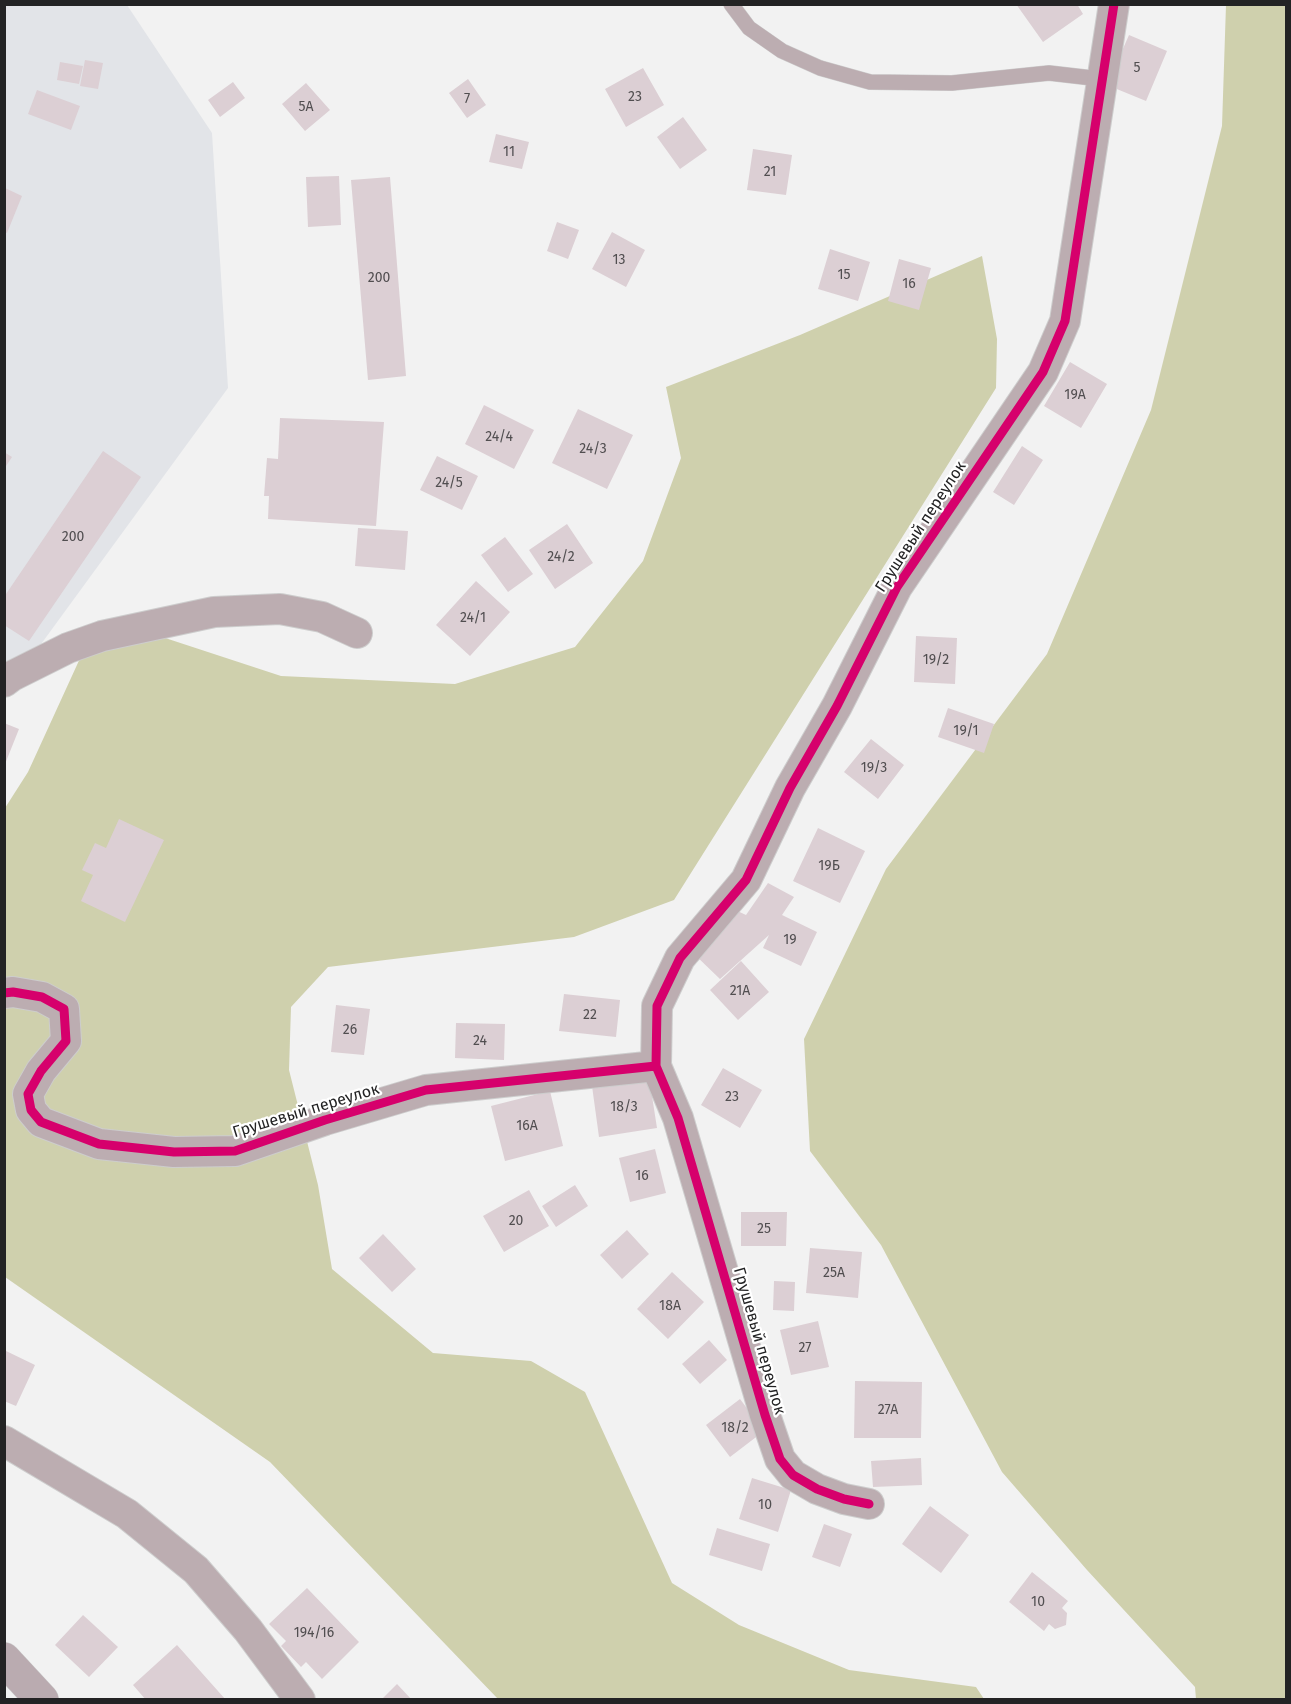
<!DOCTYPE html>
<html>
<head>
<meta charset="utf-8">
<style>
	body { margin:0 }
	#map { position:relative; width:1291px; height:1704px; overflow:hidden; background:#f2f2f2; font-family:"Fira Sans",sans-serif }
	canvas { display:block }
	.frame { position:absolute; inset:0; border:6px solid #232324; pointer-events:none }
</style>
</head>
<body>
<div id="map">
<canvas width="1291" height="1704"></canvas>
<div class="frame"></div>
</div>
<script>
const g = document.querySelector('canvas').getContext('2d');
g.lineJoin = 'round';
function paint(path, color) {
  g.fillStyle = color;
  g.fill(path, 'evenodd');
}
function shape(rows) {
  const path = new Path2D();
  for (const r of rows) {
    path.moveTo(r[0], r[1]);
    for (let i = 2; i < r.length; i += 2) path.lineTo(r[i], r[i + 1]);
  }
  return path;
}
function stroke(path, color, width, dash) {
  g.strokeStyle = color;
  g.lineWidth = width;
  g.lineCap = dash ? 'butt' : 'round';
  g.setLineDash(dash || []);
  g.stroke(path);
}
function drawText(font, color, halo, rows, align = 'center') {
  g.font = font + ' "Fira Sans",sans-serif';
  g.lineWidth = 4.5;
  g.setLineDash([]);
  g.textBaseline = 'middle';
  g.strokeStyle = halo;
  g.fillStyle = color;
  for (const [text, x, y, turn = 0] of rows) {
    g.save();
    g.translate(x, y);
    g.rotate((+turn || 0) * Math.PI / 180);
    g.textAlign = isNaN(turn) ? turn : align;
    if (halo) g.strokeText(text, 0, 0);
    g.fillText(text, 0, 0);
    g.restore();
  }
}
const built = shape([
	[5,5,127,5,212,133,228,388,36,651,5,667]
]);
const forest = shape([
	[1226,5,1286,5,1286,1699,1196,1699,1195,1687,1087,1570,1002,1472,881,1245,810,1151,804,1039,886,869,1047,654,1151,410,1222,126],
	[982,256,997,339,996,388,674,900,574,937,328,967,291,1007,289,1070,318,1185,332,1269,433,1353,531,1361,585,1392,672,1583,739,1625,849,1670,976,1687,984,1699,498,1699,270,1462,5,1277,5,808,28,772,82,654,153,634,281,676,455,684,575,647,643,561,681,458,666,387,800,335]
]);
const building = shape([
	[1016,4,1077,4,1083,14,1043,42],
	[1129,35,1167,51,1146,101,1107,85],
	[85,60,103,63,98,89,80,86],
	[60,62,83,66,79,84,57,80],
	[643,68,664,105,626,127,605,89],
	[468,79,486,105,467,118,449,93],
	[233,82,245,98,220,117,208,100],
	[306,83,330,110,305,131,282,104],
	[37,90,80,106,71,130,28,114],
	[683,117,707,150,680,169,657,137],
	[496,134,529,142,522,169,489,162],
	[753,149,792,155,786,195,747,190],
	[339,176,341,225,308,227,306,177],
	[390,177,406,376,368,380,351,180],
	[5,188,22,196,7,233,5,232],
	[557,222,579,230,568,259,547,251],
	[612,232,645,250,626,287,592,269],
	[830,249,870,262,858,301,818,289],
	[899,259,931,268,919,310,888,301],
	[1070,362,1107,384,1081,428,1044,406],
	[484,405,534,430,514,469,465,444],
	[578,409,633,435,607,489,552,463],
	[280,418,384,422,376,526,268,519,269,496,264,496,267,458,278,459],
	[1022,446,1043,460,1014,505,993,492],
	[103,451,141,477,29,641,4,625,4,597],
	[4,452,12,457,4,469],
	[437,456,478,476,462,510,420,490],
	[567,524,593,563,555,589,529,550],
	[358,528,408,531,405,570,355,566],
	[505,537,533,574,508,592,481,555],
	[476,581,510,612,470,656,436,625],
	[916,636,957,638,955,684,914,682],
	[948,708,994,724,984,753,938,737],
	[4,723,19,729,5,764,4,764],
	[871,739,904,765,878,799,844,772],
	[119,819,164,840,125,922,81,901,93,875,82,870,95,843,106,848],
	[818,828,865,851,840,903,793,881],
	[768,883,794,897,782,915,817,932,801,966,763,948,769,935,720,979,693,953,731,908,746,915],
	[741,961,769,992,738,1020,710,990],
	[564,994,620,1000,616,1037,559,1031],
	[336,1005,370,1009,364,1055,331,1052],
	[456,1023,505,1024,504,1060,455,1058],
	[723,1068,762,1090,740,1128,701,1105],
	[649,1077,657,1128,599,1137,592,1086],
	[550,1091,563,1146,505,1161,491,1106],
	[655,1149,666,1193,630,1202,619,1158],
	[575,1185,588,1206,556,1227,542,1206],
	[529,1190,549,1226,504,1252,483,1216],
	[741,1212,787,1212,786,1246,741,1246],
	[627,1230,649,1254,622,1279,600,1255],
	[383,1234,416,1269,392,1292,359,1258],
	[810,1248,862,1252,858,1298,806,1293],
	[672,1272,704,1302,668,1339,637,1309],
	[774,1281,795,1282,794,1311,773,1310],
	[818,1321,829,1367,791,1375,780,1330],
	[709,1340,727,1360,700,1384,682,1364],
	[4,1350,35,1365,16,1406,4,1401],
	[855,1381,922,1382,921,1438,854,1438],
	[740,1399,764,1431,730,1457,706,1425],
	[921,1458,922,1485,873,1487,871,1461],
	[752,1478,791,1490,778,1532,739,1519],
	[930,1506,969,1535,941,1573,902,1544],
	[824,1524,852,1534,840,1567,812,1557],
	[717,1528,770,1544,762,1571,709,1555],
	[1032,1572,1068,1601,1062,1608,1067,1613,1066,1625,1055,1629,1049,1624,1044,1631,1009,1602],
	[307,1588,359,1642,322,1679,306,1662,301,1667,281,1646,286,1641,269,1624],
	[83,1615,118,1647,89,1677,55,1645],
	[177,1645,226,1700,146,1700,133,1685],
	[397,1684,412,1700,381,1700]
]);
const lane = shape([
	[731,4,749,28,782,51,820,68,870,82,952,83,1049,73,1101,79]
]);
const street = shape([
	[4,682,12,676,68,648,102,636,214,612,280,609,322,617,357,633],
	[4,993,13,992,42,997,64,1009,66,1041,41,1071,28,1094,31,1110,41,1122,99,1144,174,1152,235,1151,325,1120,426,1090,656,1066],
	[4,1441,127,1514,196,1570,248,1630,300,1700],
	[869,1504,844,1499,817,1489,793,1475,780,1459,765,1415,678,1118,656,1066,657,1006,680,958,746,880,790,788,837,706,897,587,1043,372,1065,321,1114,4]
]);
const secondary = shape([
	[4,1659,42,1700]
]);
const cycleway = shape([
	[4,993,13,992,42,997,64,1009,66,1041,41,1071,28,1094,31,1110,41,1122,99,1144,174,1152,235,1151,325,1120,426,1090,656,1066],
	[869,1504,844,1499,817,1489,793,1475,780,1459,765,1415,678,1118,656,1066,657,1006,680,958,746,880,790,788,837,706,897,587,1043,372,1065,321,1114,4]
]);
const numberNames = [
	["5",1137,68],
	["23",635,97],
	["7",467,99],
	["5А",306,107],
	["11",509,152],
	["21",770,172],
	["13",619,260],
	["15",844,275],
	["200",379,278],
	["16",909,284],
	["19А",1075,395],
	["24/4",499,437],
	["24/3",593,449],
	["24/5",449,483],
	["200",73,537],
	["24/2",561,557],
	["24/1",473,618],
	["19/2",936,660],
	["19/1",966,731],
	["19/3",874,768],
	["19Б",829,866],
	["19",790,940],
	["21А",740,991],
	["22",590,1015],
	["26",350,1030],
	["24",480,1041],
	["23",732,1097],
	["18/3",624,1107],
	["16А",527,1126],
	["16",642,1176],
	["20",516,1221],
	["25",764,1229],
	["25А",834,1273],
	["18А",670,1306],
	["27",805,1348],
	["27А",888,1410],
	["18/2",735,1428],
	["10",765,1505],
	["10",1038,1602],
	["194/16",314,1633]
];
const streetNames = [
	["Грушевый переулок",921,527,-57],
	["Грушевый переулок",306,1111,-17],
	["Грушевый переулок",759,1341,74]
];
paint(built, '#e2e4e8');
paint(forest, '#cfd0ad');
paint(building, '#dccfd4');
stroke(lane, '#cdcdcd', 16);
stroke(street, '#cdcdcd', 32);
stroke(secondary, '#cdcdcd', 34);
stroke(lane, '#bcadb1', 15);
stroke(street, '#bcadb1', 30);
stroke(secondary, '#baabb0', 33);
stroke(cycleway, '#d6006c', 9);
drawText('14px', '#514e50', null, numberNames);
drawText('16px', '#232324', '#fff', streetNames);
</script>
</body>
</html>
